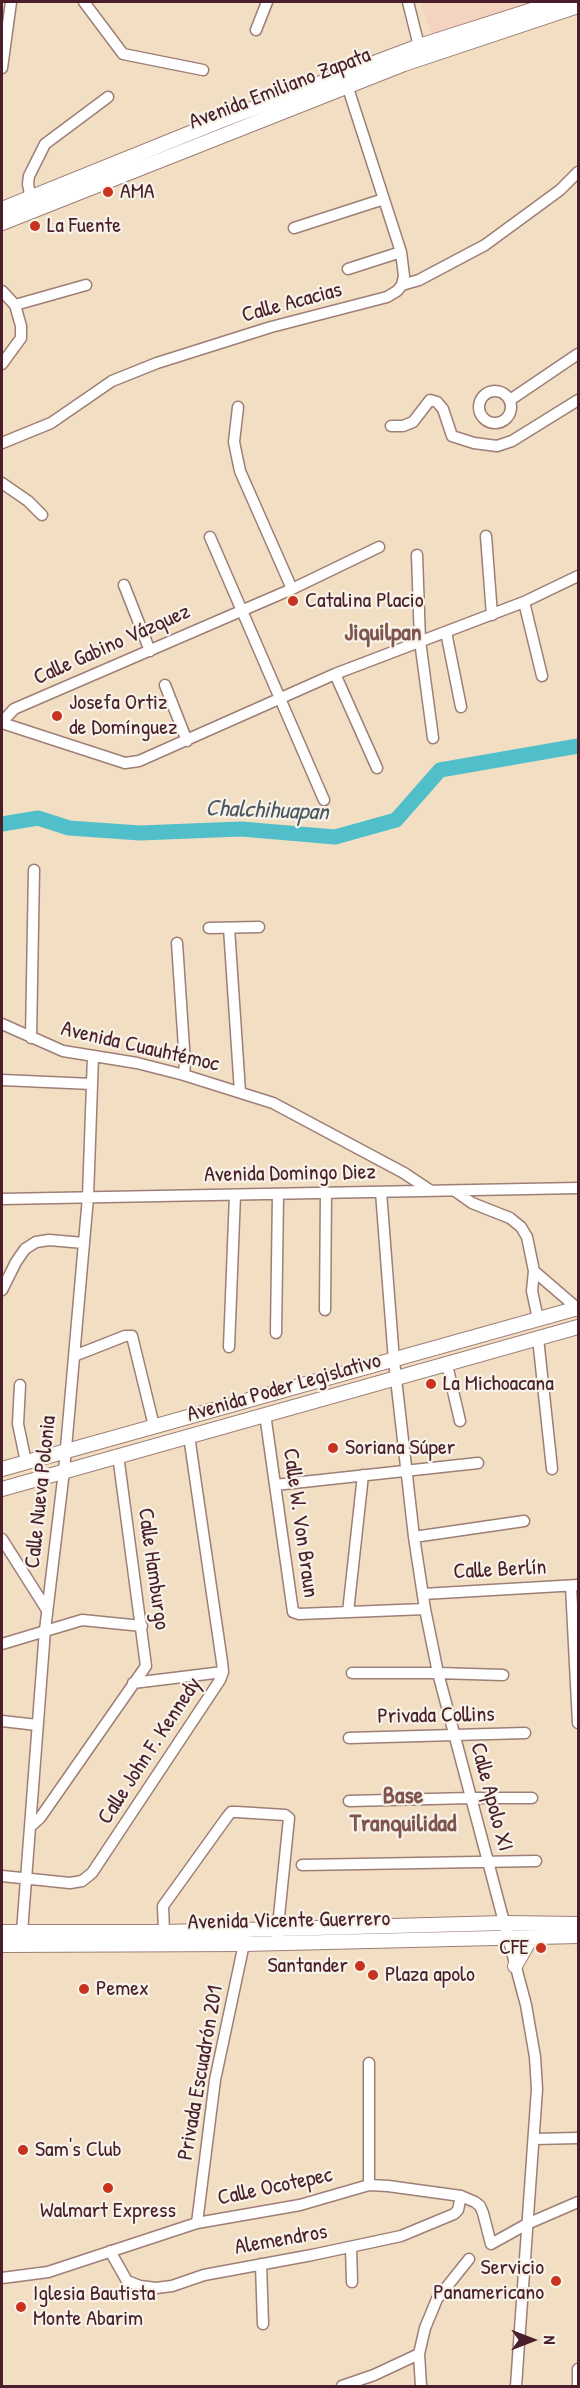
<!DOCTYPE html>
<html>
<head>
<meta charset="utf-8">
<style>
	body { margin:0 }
	#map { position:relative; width:580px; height:2388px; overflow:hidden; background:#f2dec2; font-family:"Patrick Hand",sans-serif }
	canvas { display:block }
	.frame { position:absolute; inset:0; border:3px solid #4a1f2b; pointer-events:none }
	.north { position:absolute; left:502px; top:2310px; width:60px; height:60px; -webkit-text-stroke:4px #f7f3e8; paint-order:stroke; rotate:90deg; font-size:16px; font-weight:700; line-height:24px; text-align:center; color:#4a1f2b }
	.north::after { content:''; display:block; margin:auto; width:21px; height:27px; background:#4a1f2b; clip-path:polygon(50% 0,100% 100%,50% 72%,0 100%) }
</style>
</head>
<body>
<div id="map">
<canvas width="580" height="2388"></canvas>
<div class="frame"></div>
<div class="north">N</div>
</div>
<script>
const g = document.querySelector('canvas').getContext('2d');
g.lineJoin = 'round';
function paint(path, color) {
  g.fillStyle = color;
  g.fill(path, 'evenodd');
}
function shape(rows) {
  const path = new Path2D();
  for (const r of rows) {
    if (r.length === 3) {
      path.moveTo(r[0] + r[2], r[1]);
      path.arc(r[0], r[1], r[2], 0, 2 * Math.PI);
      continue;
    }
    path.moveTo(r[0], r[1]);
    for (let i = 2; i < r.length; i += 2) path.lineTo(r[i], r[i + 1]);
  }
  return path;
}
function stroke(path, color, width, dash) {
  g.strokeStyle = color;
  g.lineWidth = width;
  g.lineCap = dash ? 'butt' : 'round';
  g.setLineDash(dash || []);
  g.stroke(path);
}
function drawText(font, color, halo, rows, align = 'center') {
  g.font = font + ' "Patrick Hand",sans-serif';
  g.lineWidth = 4.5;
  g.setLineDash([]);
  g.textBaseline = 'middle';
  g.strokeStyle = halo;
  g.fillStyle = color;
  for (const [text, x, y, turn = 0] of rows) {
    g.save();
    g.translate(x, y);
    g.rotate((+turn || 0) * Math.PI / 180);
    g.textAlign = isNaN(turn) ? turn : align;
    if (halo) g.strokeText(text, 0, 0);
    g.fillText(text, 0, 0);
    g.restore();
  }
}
const built = shape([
	[420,2,535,2,432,35]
]);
const river = shape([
	[2,824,38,818,69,828,140,833,241,829,335,837,396,820,440,770,578,746]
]);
const minor = shape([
	[84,2,123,54,203,70],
	[408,2,419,46],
	[256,30,267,2],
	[2,68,11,2],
	[32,205,28,184,29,176,45,144,108,97],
	[294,228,384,199],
	[348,269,401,252],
	[402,285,419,280,485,245,560,190,578,172],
	[2,291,15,305,21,326,21,338,2,364],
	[15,305,86,285],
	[495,407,16],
	[510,400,578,354],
	[238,407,234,442,240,471,292,589],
	[391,426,403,426,413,422,430,400,437,402,443,409,452,436,474,443,497,446,512,441,578,400],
	[2,443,51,423,112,381,157,363,271,327,387,297,397,291,402,285,404,276,401,252,347,85],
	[2,483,28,501,42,515],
	[486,536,492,615],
	[210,537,324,800],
	[417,555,420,641,433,738],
	[124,585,150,651],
	[524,602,542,676],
	[446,632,461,707],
	[335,674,377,768],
	[165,685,187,741],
	[2,722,14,709,292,589,379,547],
	[2,723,125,763,139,761,335,674,524,602,578,576],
	[209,928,259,927],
	[229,928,240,1092],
	[177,943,185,1063,184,1075],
	[2,1024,63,1051,137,1063,184,1075,273,1103,404,1173,428,1189],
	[31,1038,34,870],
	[2,1080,92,1084],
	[455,1191,472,1203,510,1218,521,1227,527,1237,534,1271,532,1291,538,1319],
	[381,1192,394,1361,414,1537,425,1609,438,1673,526,2005,535,2057,537,2089,516,2386],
	[2,1199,578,1188],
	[534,1271,577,1308],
	[2,1290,16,1262,25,1249,36,1242,49,1240,84,1243],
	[325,1310,326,1192],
	[276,1333,278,1195],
	[538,1338,552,1469],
	[229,1347,235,1195],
	[74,1356,125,1336,132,1336,154,1426],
	[447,1365,460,1421],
	[20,1385,18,1424,26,1462],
	[265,1414,293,1612,299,1614,425,1609],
	[275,1485,478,1463],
	[414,1537,524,1521],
	[2,1539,47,1610],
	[571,1586,578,1723],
	[423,1594,578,1585],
	[348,1612,363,1475],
	[2,1644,82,1620,142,1626],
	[352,1673,438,1673,503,1675],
	[133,1683,223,1672],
	[2,1721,37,1725],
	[349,1738,525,1733],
	[349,1801,471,1798,532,1798],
	[31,1826,40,1818,146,1666,118,1455],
	[302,1865,536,1861],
	[2,1876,70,1883,82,1881,92,1873,220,1680,223,1672,222,1662,189,1436],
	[22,1932,45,1630,64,1471,88,1197,93,1056],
	[164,1932,163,1906,227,1817,231,1812,237,1812,285,1815,289,1818,277,1936],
	[369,2063,369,2185],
	[534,2139,578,2138],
	[197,2223,215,2080,245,1939],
	[351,2247,352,2282],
	[110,2251,127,2281,140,2286,156,2288,172,2286,204,2275,312,2255,401,2236,454,2214,458,2210,461,2196],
	[261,2264,263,2324],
	[2,2278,48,2272,197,2223,300,2205,369,2185,388,2186,461,2196,475,2202,480,2206,483,2213,491,2244,527,2224,578,2202],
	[342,2386,374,2375,419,2354],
	[421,2386,419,2354,425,2328,437,2299,469,2259],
	[578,2386,578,2369]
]);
const major = shape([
	[2,209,220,121,419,46,557,2],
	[2,223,404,64,578,6],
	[2,1469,578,1308],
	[2,1489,578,1327],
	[2,1932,164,1932,505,1923,578,1924],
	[2,1945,244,1944,578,1936],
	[515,1966,532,1936]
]);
const markers = [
	[108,192,6,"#c8321e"],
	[35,226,6,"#c8321e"],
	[293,601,6,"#c8321e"],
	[57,716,6,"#c8321e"],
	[431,1384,6,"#c8321e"],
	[333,1448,6,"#c8321e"],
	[541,1948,6,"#c8321e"],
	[360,1966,6,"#c8321e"],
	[373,1975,6,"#c8321e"],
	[84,1989,6,"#c8321e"],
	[23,2150,6,"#c8321e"],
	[108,2188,6,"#c8321e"],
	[556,2281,6,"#c8321e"],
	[21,2307,6,"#c8321e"]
];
const streetNames = [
	["Avenida Emiliano Zapata",280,89,-21],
	["Calle Acacias",292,303,-15],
	["Calle Gabino Vázquez",112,645,-24],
	["Avenida Cuauhtémoc",140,1047,13],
	["Avenida Domingo Diez",290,1174,-1],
	["Avenida Poder Legislativo",284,1388,-16],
	["Calle Nueva Polonia",41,1492,-84],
	["Calle W. Von Braun",300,1523,82],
	["Calle Hamburgo",153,1569,82],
	["Calle Berlín",500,1570,-3],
	["Privada Collins",436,1716,-1],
	["Calle John F. Kennedy",150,1751,-57],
	["Calle Apolo XI",491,1797,75],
	["Avenida Vicente Guerrero",289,1921,-1],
	["Privada Escuadrón 201",201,2073,-80],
	["Calle Ocotepec",275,2187,-12],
	["Alemendros",281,2240,-10]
];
const poiNames = [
	["AMA",120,192],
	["La Fuente",47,226],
	["Catalina Placio",305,601],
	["Josefa Ortiz",69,703],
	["de Domínguez",69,728],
	["La Michoacana",443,1384],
	["Soriana Súper",345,1448],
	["CFE",529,1948,"right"],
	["Santander",348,1966,"right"],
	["Plaza apolo",385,1975],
	["Pemex",96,1989],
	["Sam's Club",35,2150],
	["Walmart Express",108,2211,"center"],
	["Servicio",544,2268,"right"],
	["Panamericano",544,2293,"right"],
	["Iglesia Bautista",33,2294],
	["Monte Abarim",33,2319]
];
const neighbourhoodNames = [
	["Jiquilpan",383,634],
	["Base",403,1797],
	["Tranquilidad",403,1825]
];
const waterNames = [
	["Chalchihuapan",267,811,2]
];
paint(built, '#f4d3c0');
stroke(river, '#51bfc9', 15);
stroke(minor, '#9e7e76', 13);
stroke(major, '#9e7e76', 16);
stroke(minor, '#fff', 10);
stroke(major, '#fff', 14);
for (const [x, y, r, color] of markers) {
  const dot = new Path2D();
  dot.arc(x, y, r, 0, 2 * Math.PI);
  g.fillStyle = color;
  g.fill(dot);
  stroke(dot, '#f7f3e8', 2);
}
drawText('22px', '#4a1f2b', '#f7f3e8', streetNames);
drawText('22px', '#4a1f2b', '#f7f3e8', poiNames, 'left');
drawText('bold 24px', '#80554d', '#f7f3e8', neighbourhoodNames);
drawText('italic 24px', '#4c5762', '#f7f3e8', waterNames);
</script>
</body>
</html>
